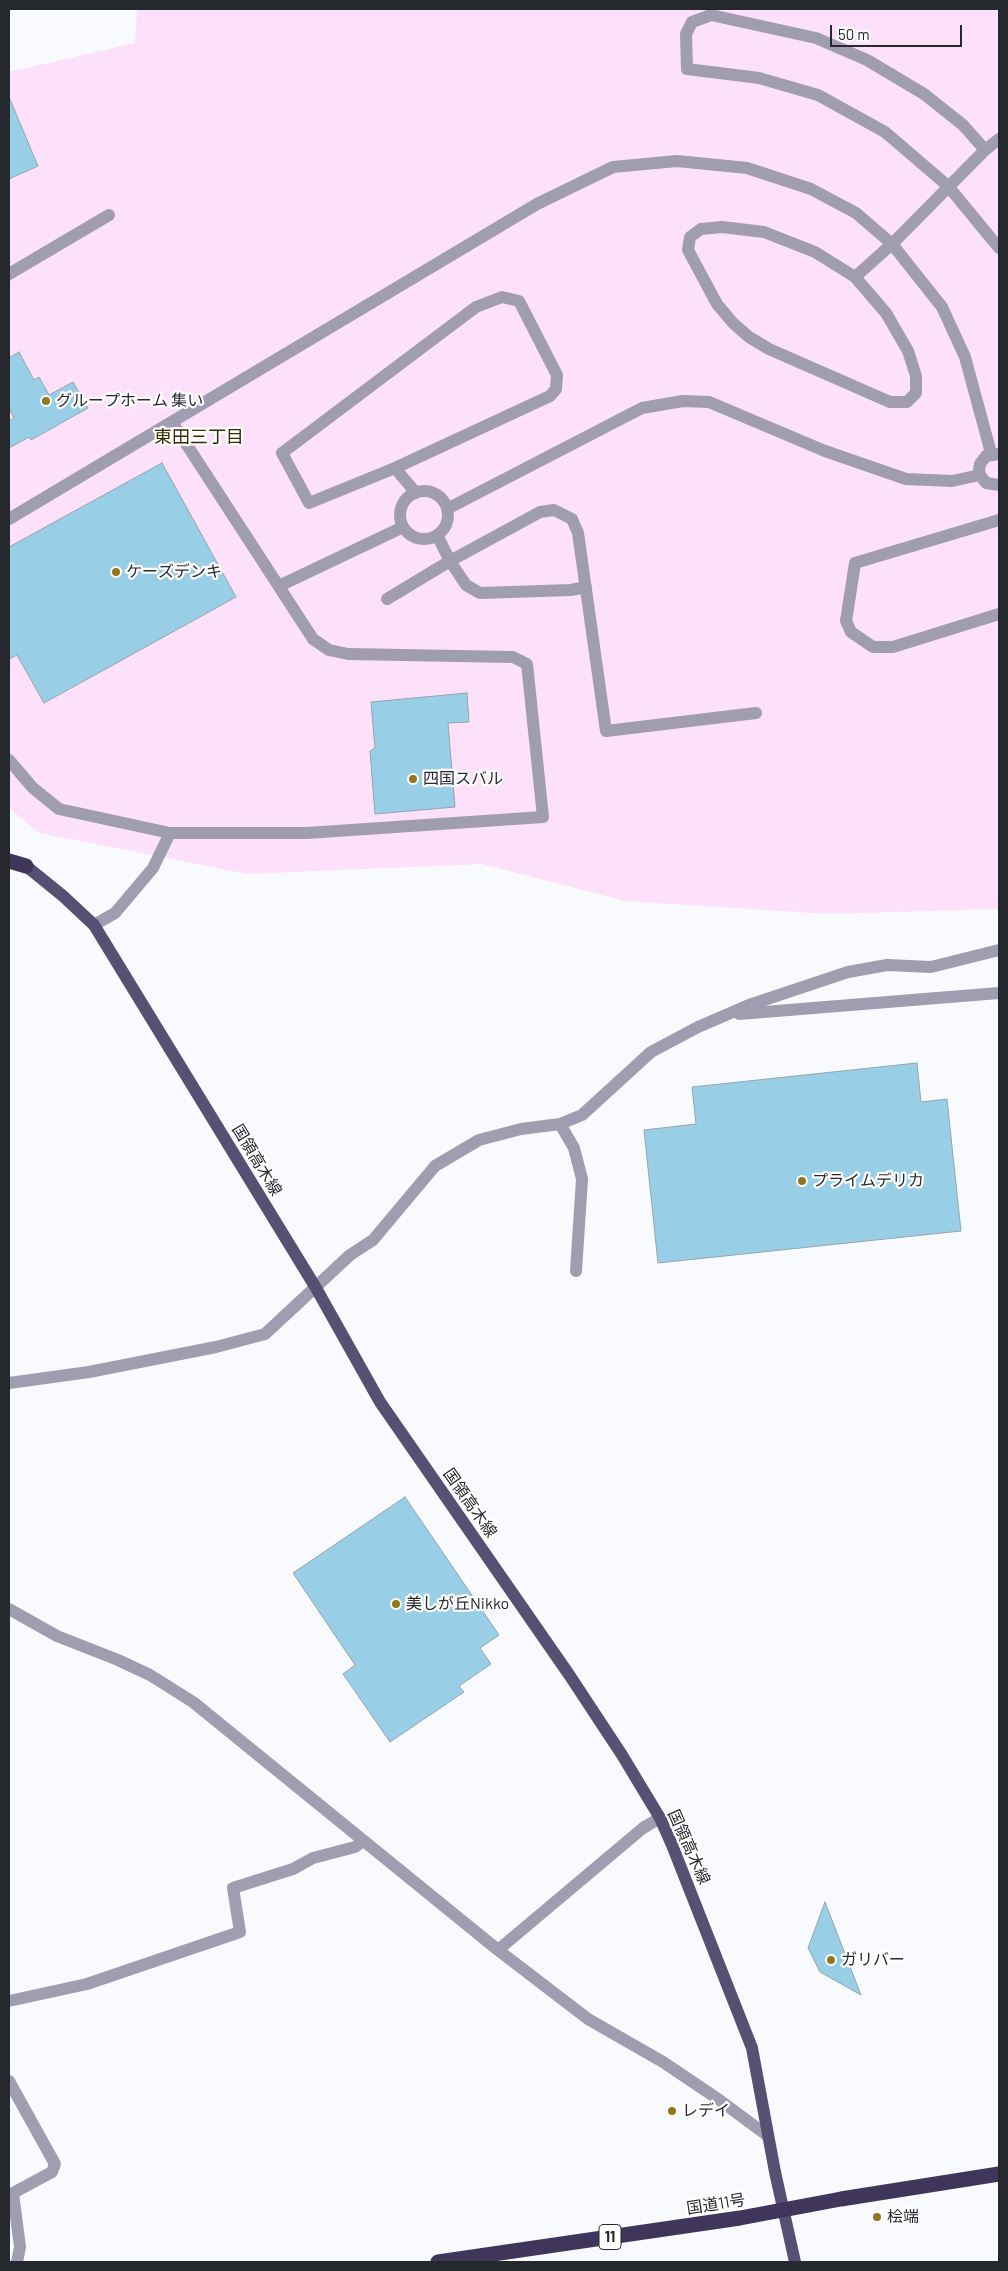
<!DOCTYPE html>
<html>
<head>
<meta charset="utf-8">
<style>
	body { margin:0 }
	#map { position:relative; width:1008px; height:2271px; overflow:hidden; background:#f9fafd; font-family:Barlow,sans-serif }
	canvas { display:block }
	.frame { position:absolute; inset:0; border:10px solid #25282d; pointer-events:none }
	.scale { position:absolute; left:830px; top:25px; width:132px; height:22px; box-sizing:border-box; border:2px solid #25282d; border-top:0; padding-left:6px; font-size:15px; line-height:18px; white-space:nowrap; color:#25282d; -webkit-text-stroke:4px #fff; paint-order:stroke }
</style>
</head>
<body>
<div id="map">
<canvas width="1008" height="2271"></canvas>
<div class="frame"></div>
<div class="scale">50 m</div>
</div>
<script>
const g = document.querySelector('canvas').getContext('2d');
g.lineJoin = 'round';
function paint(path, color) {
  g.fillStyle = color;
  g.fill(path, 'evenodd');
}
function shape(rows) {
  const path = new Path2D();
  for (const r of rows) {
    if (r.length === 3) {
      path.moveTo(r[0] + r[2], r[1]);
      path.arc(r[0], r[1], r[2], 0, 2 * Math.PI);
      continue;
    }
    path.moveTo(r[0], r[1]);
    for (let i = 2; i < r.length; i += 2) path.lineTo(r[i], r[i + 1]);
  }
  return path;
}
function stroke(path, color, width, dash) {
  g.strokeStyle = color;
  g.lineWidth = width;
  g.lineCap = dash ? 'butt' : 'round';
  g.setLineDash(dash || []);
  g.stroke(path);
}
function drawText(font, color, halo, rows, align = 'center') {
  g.font = font + ' Barlow,"Noto Sans JP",sans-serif';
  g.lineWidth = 4.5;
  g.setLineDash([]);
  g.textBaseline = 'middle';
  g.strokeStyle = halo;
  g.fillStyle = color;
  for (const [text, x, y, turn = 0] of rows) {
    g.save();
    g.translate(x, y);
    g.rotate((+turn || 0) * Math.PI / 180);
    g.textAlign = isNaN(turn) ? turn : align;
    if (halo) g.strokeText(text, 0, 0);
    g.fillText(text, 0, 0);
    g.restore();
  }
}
const green = shape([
	[137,9,999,9,999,909,828,914,625,901,482,864,248,874,39,833,9,808,9,72,135,43]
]);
const building = shape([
	[9,97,38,166,9,179,9,97],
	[19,352,34,380,39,377,49,395,73,382,88,408,31,440,29,437,9,448,9,421,14,418,9,408,9,358,19,352],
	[162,463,236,597,44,703,17,655,9,659,9,547,162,463],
	[467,693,469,722,448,723,455,807,375,814,370,751,375,748,371,702,467,693],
	[917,1063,921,1102,947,1099,961,1231,658,1263,644,1130,696,1124,692,1087,917,1063],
	[405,1497,499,1635,480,1648,491,1664,459,1686,464,1692,390,1742,343,1674,355,1665,293,1573,405,1497],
	[825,1902,861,1995,820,1972,808,1948,825,1902]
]);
const minor = shape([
	[985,150,963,125,924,94,867,60,816,38,711,15,692,22,686,34,687,69,759,78,818,95,885,132,948,186,999,248],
	[9,274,109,215],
	[855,277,815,252,764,232,722,227,701,229,690,237,688,250,717,304,733,323,749,337,769,349,890,402,907,402,916,393,916,376,908,351,886,313,855,277,892,244,985,150,999,139],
	[999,454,986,456,980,464,979,470,980,475,986,483,999,485],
	[395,468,550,396,556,389,557,375,519,301,502,297,476,307,282,453,309,503,395,468,416,493],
	[424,515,24],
	[447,509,642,408,683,401,709,402,825,451,906,479,952,481,980,475],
	[9,519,537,204,613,167,677,161,747,168,811,189,856,213,892,244,942,307,965,357,991,453],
	[999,520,855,563,846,621,851,632,873,647,893,647,999,614],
	[437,535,450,561,466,585,480,593,571,590,586,587],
	[279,586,403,527],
	[387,599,450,561,540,512,554,510,572,519,578,533,606,731,756,713],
	[9,760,33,788,59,809,170,833,307,833,543,817,527,664,513,657,348,654,329,650,313,639,172,422],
	[94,925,115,913,153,868,170,833],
	[739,1014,999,993],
	[560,1124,574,1148,582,1179,576,1271],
	[9,1383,89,1372,216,1347,265,1334,350,1255,373,1240,435,1166,479,1140,521,1129,560,1124,582,1115,651,1052,698,1027,749,1005,848,972,887,965,931,967,999,950],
	[9,1609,57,1636,118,1660,150,1675,193,1702,498,1950,588,2019,663,2062,718,2099,768,2136],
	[498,1950,643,1828,660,1818],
	[9,2001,87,1984,240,1932,233,1888,293,1869,313,1858,355,1847,363,1841],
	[9,2081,55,2164,52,2172,13,2193,20,2247,17,2262]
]);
const major = shape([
	[26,866,63,896,94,925,316,1288,380,1402,570,1676,622,1755,660,1818,672,1845,752,2048,775,2172,795,2262]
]);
const highway = shape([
	[9,861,26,866],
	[438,2262,740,2218,841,2199,999,2174]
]);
const markers = [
	[46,401,5,"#91761b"],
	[116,572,5,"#91761b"],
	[413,779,5,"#91761b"],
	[802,1181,5,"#91761b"],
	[396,1604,5,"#91761b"],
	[831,1960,5,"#91761b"],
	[672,2111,5,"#91761b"],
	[877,2217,5,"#91761b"]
];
const shields = [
	[610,2237,22]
];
const shieldNames = [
	["11",610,2237]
];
const poiNames = [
	["グループホーム 集い",56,401],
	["ケーズデンキ",126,572],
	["四国スバル",423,779],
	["プライムデリカ",812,1181],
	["美しが丘Nikko",406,1604],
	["ガリバー",841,1960],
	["レデイ",682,2111],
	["桧端",887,2217]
];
const streetNames = [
	["国領高木線",257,1160,59],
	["国領高木線",470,1503,55],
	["国領高木線",689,1847,66],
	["国道11号",716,2204,-9]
];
const neighbourhoodNames = [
	["東田三丁目",199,437]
];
paint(green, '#fde1fa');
paint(building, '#98cfe7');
stroke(building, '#94a5ac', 1);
stroke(minor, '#a09db1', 12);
stroke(major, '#585073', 12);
stroke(highway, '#40365c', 15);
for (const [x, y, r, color] of markers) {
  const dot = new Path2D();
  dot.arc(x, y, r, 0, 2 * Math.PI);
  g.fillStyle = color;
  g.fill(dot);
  stroke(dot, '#fff', 2);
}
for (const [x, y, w] of shields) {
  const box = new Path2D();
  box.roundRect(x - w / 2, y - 12.5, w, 25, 4);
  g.fillStyle = '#fff';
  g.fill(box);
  stroke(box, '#25282d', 1);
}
drawText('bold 15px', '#25282d', null, shieldNames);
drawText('16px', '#25282d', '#fff', poiNames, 'left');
drawText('16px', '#25282d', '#fff', streetNames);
drawText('18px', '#372a00', '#fff', neighbourhoodNames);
</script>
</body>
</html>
